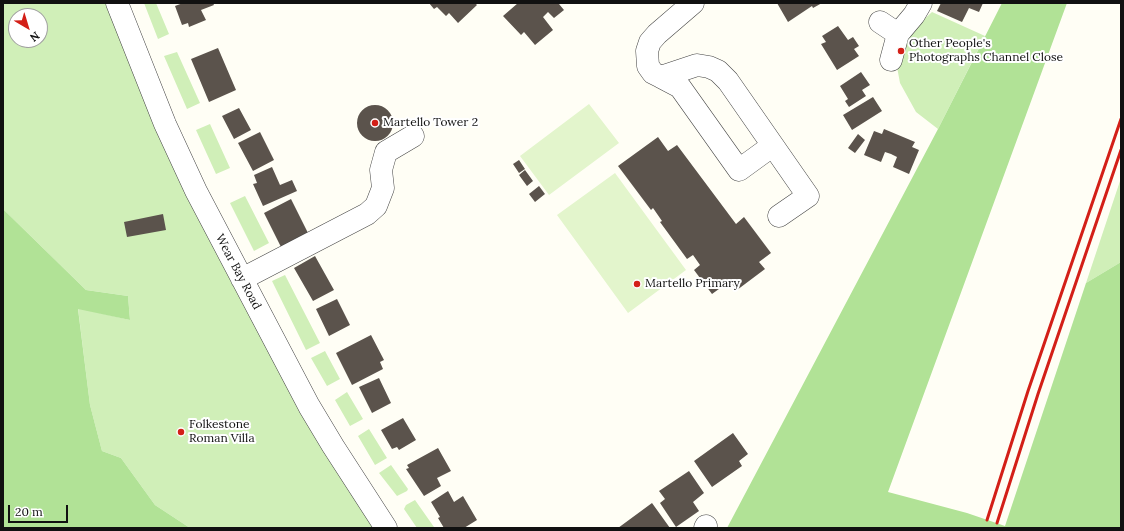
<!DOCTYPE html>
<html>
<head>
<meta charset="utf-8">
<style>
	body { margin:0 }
	#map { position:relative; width:1124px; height:531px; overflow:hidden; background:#fffef5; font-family:Lora,serif }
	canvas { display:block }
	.frame { position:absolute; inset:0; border:4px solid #111; pointer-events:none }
	.north { position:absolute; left:8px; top:8px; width:40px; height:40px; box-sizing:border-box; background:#fff; border:1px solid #a0a0a0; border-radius:50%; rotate:142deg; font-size:11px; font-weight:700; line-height:16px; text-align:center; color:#111 }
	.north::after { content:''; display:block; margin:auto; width:14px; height:18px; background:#d31f17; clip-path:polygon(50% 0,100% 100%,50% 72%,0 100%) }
	.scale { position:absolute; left:8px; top:505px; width:60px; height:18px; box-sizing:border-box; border:2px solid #111; border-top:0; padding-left:5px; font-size:12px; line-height:14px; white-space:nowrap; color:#111; -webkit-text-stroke:3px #fff; paint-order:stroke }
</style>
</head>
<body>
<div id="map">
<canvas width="1124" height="531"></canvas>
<div class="frame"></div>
<div class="north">N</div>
<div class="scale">20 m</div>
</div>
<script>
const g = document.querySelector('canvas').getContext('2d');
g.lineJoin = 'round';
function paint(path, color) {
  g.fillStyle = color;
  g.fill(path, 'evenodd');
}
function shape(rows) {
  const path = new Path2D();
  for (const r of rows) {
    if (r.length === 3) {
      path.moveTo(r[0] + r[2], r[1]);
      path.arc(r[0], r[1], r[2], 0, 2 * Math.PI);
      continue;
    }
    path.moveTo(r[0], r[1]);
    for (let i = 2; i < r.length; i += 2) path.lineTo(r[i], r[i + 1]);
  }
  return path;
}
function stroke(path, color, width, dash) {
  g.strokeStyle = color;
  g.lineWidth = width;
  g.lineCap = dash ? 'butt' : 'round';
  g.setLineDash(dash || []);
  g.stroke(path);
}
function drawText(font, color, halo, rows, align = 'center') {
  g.font = font + ' Lora,serif';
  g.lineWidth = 4;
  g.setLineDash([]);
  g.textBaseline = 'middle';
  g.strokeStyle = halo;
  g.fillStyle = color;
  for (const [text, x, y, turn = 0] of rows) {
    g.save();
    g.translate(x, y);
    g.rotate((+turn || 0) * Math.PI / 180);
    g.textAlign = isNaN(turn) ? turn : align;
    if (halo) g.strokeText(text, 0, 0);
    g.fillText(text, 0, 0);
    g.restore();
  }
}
const green = shape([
	[3,3,109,3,377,528,190,528,155,505,121,458,102,451,90,405,78,308,130,320,128,296,86,290,3,209],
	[16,16,40,16,40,40,16,40],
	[144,3,156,3,169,34,158,39],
	[932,12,985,36,938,129,916,112,900,83,897,67,909,38,920,23],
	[177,52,200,103,187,109,164,56],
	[210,124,230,168,216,174,196,130],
	[1121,178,1121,262,1086,283],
	[245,196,269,243,254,251,230,203],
	[285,275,320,343,306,350,272,281],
	[325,351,340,379,327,386,311,358],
	[347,392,363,419,350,426,335,400],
	[369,429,387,458,375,465,358,436],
	[391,465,408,489,407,491,397,496,379,473],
	[415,500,434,527,434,528,417,528,404,509,406,505]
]);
const forest = shape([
	[1002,3,1067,3,888,492,967,513,1005,526,1086,283,1121,262,1121,528,727,528,938,129],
	[3,209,86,290,128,296,130,320,78,309,90,405,102,451,121,458,155,505,190,528,3,528]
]);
const pitch = shape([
	[589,104,619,143,549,195,520,156],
	[615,173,686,270,628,313,557,215]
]);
const building = shape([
	[183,3,213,3,214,5,201,10,206,20,189,27,188,23,182,25,175,6],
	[429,3,475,3,477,5,458,23,449,13,446,16,437,7,434,9],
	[518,3,560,3,559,4,564,10,554,18,548,12,543,17,553,30,535,45,524,32,521,35,503,16],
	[777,3,822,3,813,8,812,6,788,22],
	[941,3,983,3,979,12,969,8,962,22,937,11],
	[838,26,848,40,853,37,859,46,854,49,859,56,837,70,821,44,826,42,822,36],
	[218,48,236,90,209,102,191,59],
	[861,72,870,85,862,90,866,96,849,107,845,101,848,99,840,86],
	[873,97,882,111,852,130,843,115],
	[375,123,18],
	[239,108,251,130,234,139,222,116],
	[884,129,915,142,912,147,919,150,909,174,893,167,897,157,891,154,885,152,881,162,864,155,874,131,882,134],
	[260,132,274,160,253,171,238,143],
	[858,134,865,140,855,153,848,148],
	[658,137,668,151,677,145,736,224,744,217,771,253,759,262,765,269,737,290,730,281,712,294,694,270,700,265,693,255,687,259,660,222,662,221,653,208,651,210,618,166],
	[519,160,525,169,519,173,513,164],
	[272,167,280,185,292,180,297,191,263,206,253,184,257,183,254,175],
	[525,170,533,181,527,186,519,175],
	[539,186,545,194,535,202,529,194],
	[291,199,309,235,282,249,264,213],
	[163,214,166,230,127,237,124,222],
	[315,256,334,290,313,301,294,268],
	[337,299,350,325,329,336,316,309],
	[371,335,384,360,380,362,383,369,352,385,336,353],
	[379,378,391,403,372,413,359,387],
	[403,418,416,440,399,450,397,447,392,449,381,430],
	[733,433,748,454,739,461,742,466,712,487,694,461],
	[438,448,451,471,437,478,441,486,424,496,406,469,409,468,407,465],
	[689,471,704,493,693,502,699,511,676,527,660,503,665,499,659,491],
	[448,491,454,502,463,496,477,520,464,528,444,528,438,518,440,517,431,502],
	[652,503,670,528,618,528]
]);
const minor = shape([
	[117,3,165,124,196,191,309,406,333,446,386,528],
	[693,3,657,34,650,42,647,51,648,66,653,73,661,77,697,65,709,67,718,71,728,81,808,196,779,216],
	[880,22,898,34],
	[891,60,898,34,914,15,921,3],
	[661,77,680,87,739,170,772,146],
	[242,279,367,214,376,206,383,188,381,170,386,152,413,136],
	[705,528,706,526]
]);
const rail = shape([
	[987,520,1028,391,1121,119],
	[997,523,1038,394,1121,150]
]);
const markers = [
	[901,51,4,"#d31f17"],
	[375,123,4,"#d31f17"],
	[637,284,4,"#d31f17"],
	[181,432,4,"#d31f17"]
];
const poiNames = [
	["Other People's",909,44],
	["Photographs Channel Close",909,58],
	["Martello Tower 2",383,123],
	["Martello Primary",645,284],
	["Folkestone",189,425],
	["Roman Villa",189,439]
];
const streetNames = [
	["Wear Bay Road",238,272,62]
];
paint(green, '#d0efb8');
paint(forest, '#b1e296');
paint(pitch, '#e3f5cc');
paint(building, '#5b534c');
stroke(minor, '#444', 23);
stroke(minor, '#fff', 22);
stroke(rail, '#d31f17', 3);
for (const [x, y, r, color] of markers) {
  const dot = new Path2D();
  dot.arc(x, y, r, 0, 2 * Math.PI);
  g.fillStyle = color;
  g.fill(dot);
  stroke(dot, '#fff', 1.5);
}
drawText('12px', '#111', '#fff', poiNames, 'left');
drawText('12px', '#111', '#fff', streetNames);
</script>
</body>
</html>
